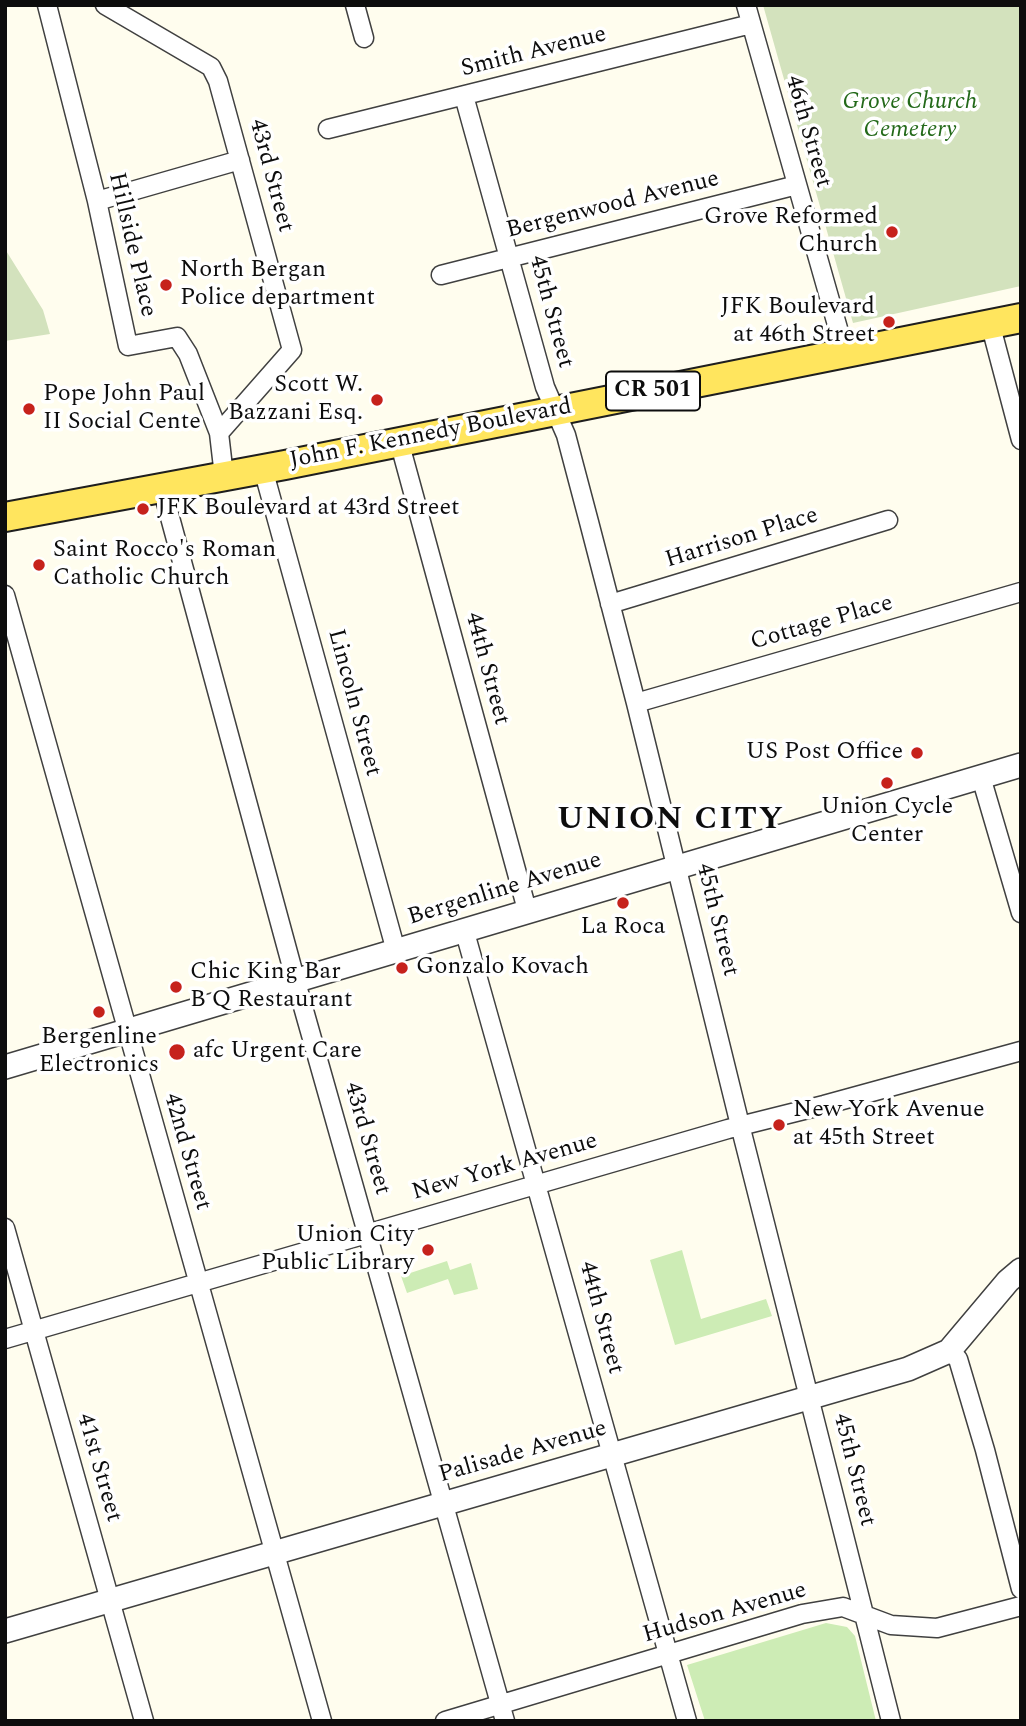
<!DOCTYPE html>
<html>
<head>
<meta charset="utf-8">
<style>
	body { margin:0 }
	#map { position:relative; width:1026px; height:1726px; overflow:hidden; background:#fffdee; font-family:Spectral,serif }
	canvas { display:block }
	.frame { position:absolute; inset:0; border:7px solid #0d0d0d; pointer-events:none }
</style>
</head>
<body>
<div id="map">
<canvas width="1026" height="1726"></canvas>
<div class="frame"></div>
</div>
<script>
const g = document.querySelector('canvas').getContext('2d');
g.lineJoin = 'round';
function paint(path, color) {
  g.fillStyle = color;
  g.fill(path, 'evenodd');
}
function shape(rows) {
  const path = new Path2D();
  for (const r of rows) {
    path.moveTo(r[0], r[1]);
    for (let i = 2; i < r.length; i += 2) path.lineTo(r[i], r[i + 1]);
  }
  return path;
}
function stroke(path, color, width, dash) {
  g.strokeStyle = color;
  g.lineWidth = width;
  g.lineCap = dash ? 'butt' : 'round';
  g.setLineDash(dash || []);
  g.stroke(path);
}
function drawText(font, color, halo, rows, align = 'center') {
  g.font = font + ' Spectral,serif';
  g.lineWidth = 7;
  g.setLineDash([]);
  g.textBaseline = 'middle';
  g.strokeStyle = halo;
  g.fillStyle = color;
  for (const [text, x, y, turn = 0] of rows) {
    g.save();
    g.translate(x, y);
    g.rotate((+turn || 0) * Math.PI / 180);
    g.textAlign = isNaN(turn) ? turn : align;
    if (halo) g.strokeText(text, 0, 0);
    g.fillText(text, 0, 0);
    g.restore();
  }
}
const green = shape([
	[682,1250,701,1319,766,1299,772,1316,675,1345,650,1260],
	[447,1261,450,1270,471,1263,478,1289,454,1295,448,1279,407,1293,401,1276],
	[826,1623,847,1627,855,1636,876,1721,705,1721,687,1665]
]);
const cemetery = shape([
	[763,5,1021,5,1021,286,853,323],
	[5,249,43,310,50,334,5,341]
]);
const minor = shape([
	[47,5,97,201,128,346,177,337,188,354,219,433],
	[105,5,211,67,218,81,292,350,219,433,224,476],
	[355,5,364,38],
	[746,5,845,353],
	[464,96,545,387,566,435,589,522,636,703,740,1125,891,1721],
	[328,129,751,24],
	[97,201,240,160],
	[441,275,797,185],
	[990,323,1021,440],
	[399,441,527,910],
	[263,469,396,951],
	[162,488,296,982,505,1721],
	[5,595,322,1721],
	[610,604,888,520],
	[636,703,1021,592],
	[981,777,1021,913],
	[464,929,687,1721],
	[5,1228,144,1721],
	[5,1339,728,1129,824,1105,1021,1051],
	[949,1351,958,1359,985,1450,1021,1589],
	[445,1721,802,1614,843,1607,891,1625,937,1628,1021,1606]
]);
const tertiary = shape([
	[5,1067,1021,765],
	[5,1631,908,1369,949,1351,1008,1281,1021,1270]
]);
const primary = shape([
	[5,517,285,465,1021,318]
]);
const markers = [
	[892,232,7,"#c6221c"],
	[166,285,7,"#c6221c"],
	[889,322,7,"#c6221c"],
	[377,400,7,"#c6221c"],
	[29,409,7,"#c6221c"],
	[143,509,7,"#c6221c"],
	[39,565,7,"#c6221c"],
	[917,753,7,"#c6221c"],
	[887,783,7,"#c6221c"],
	[623,903,7,"#c6221c"],
	[402,968,7,"#c6221c"],
	[176,987,7,"#c6221c"],
	[99,1012,7,"#c6221c"],
	[177,1052,9,"#c6221c"],
	[779,1125,7,"#c6221c"],
	[428,1250,7,"#c6221c"]
];
const shields = [
	[653,391,94]
];
const shieldNames = [
	["CR 501",653,391]
];
const streetNames = [
	["Smith Avenue",534,53,-14],
	["46th Street",807,132,74],
	["43rd Street",270,176,75],
	["Bergenwood Avenue",613,206,-14],
	["Hillside Place",131,245,77],
	["45th Street",550,312,75],
	["John F. Kennedy Boulevard",431,435,-11],
	["Harrison Place",742,539,-17],
	["Cottage Place",822,624,-16],
	["44th Street",486,669,75],
	["Lincoln Street",353,703,75],
	["Bergenline Avenue",505,890,-17],
	["45th Street",716,920,76],
	["43rd Street",366,1139,74],
	["42nd Street",186,1152,74],
	["New York Avenue",505,1168,-16],
	["44th Street",600,1318,75],
	["Palisade Avenue",523,1453,-16],
	["41st Street",98,1468,74],
	["45th Street",853,1470,76],
	["Hudson Avenue",725,1614,-16]
];
const parkNames = [
	["Grove Church",910,103],
	["Cemetery",910,131]
];
const poiNames = [
	["Grove Reformed",878,218,"right"],
	["Church",878,246,"right"],
	["North Bergan",180,271],
	["Police department",180,299],
	["JFK Boulevard",875,308,"right"],
	["at 46th Street",875,336,"right"],
	["Scott W.",363,386,"right"],
	["Bazzani Esq.",363,414,"right"],
	["Pope John Paul",43,395],
	["II Social Cente",43,423],
	["JFK Boulevard at 43rd Street",157,509],
	["Saint Rocco's Roman",53,551],
	["Catholic Church",53,579],
	["US Post Office",903,753,"right"],
	["Union Cycle",887,808,"center"],
	["Center",887,836,"center"],
	["La Roca",623,928,"center"],
	["Gonzalo Kovach",416,968],
	["Chic King Bar",190,973],
	["B Q Restaurant",190,1001],
	["Bergenline",99,1038,"center"],
	["Electronics",99,1066,"center"],
	["afc Urgent Care",193,1052],
	["New York Avenue",793,1111],
	["at 45th Street",793,1139],
	["Union City",414,1236,"right"],
	["Public Library",414,1264,"right"]
];
const districtNames = [
	["UNION CITY",671,822]
];
paint(green, '#cdecb5');
paint(cemetery, '#d3e2bd');
stroke(minor, '#404040', 21);
stroke(tertiary, '#404040', 26);
stroke(primary, '#1e1e1e', 32);
stroke(minor, '#fff', 18);
stroke(tertiary, '#fff', 23);
stroke(primary, '#ffe55e', 28);
for (const [x, y, r, color] of markers) {
  const dot = new Path2D();
  dot.arc(x, y, r, 0, 2 * Math.PI);
  g.fillStyle = color;
  g.fill(dot);
  stroke(dot, '#fff', 2.5);
}
for (const [x, y, w] of shields) {
  const box = new Path2D();
  box.roundRect(x - w / 2, y - 19.5, w, 39, 5);
  g.fillStyle = '#fff';
  g.fill(box);
  stroke(box, '#0d0d0d', 2);
}
drawText('bold 23px', '#0d0d0d', null, shieldNames);
drawText('24px', '#0d0d0d', '#fff', streetNames);
drawText('italic 24px', '#236919', '#fff', parkNames);
drawText('24px', '#0d0d0d', '#fff', poiNames, 'left');
g.letterSpacing = '2px';
drawText('bold 32px', '#0d0d0d', '#fff', districtNames);
g.letterSpacing = '0px';
</script>
</body>
</html>
